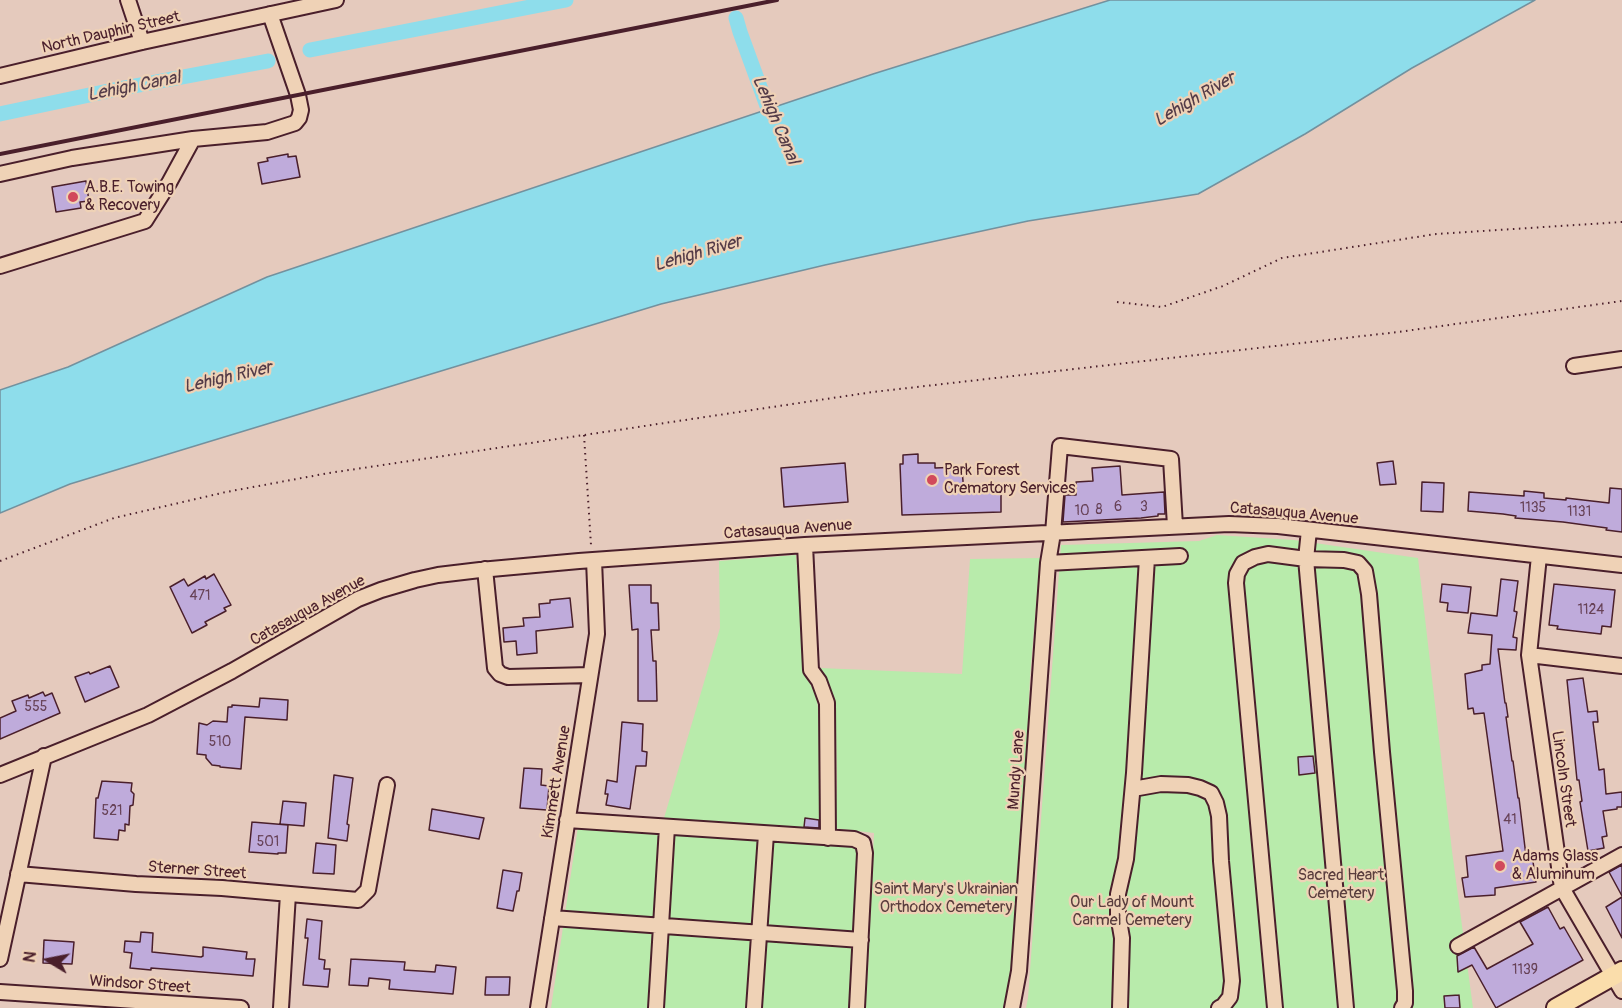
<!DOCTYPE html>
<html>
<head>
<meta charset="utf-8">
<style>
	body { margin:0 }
	#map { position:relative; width:1622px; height:1008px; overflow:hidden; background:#e5cabd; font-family:Pangolin,sans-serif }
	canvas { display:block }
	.north { position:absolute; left:18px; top:930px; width:60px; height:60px; -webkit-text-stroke:4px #efd2b6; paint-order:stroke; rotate:280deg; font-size:16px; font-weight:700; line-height:24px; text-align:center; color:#4a1f2b }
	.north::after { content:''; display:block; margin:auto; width:21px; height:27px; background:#4a1f2b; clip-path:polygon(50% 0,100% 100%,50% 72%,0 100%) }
</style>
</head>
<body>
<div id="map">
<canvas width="1622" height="1008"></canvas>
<div class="north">N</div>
</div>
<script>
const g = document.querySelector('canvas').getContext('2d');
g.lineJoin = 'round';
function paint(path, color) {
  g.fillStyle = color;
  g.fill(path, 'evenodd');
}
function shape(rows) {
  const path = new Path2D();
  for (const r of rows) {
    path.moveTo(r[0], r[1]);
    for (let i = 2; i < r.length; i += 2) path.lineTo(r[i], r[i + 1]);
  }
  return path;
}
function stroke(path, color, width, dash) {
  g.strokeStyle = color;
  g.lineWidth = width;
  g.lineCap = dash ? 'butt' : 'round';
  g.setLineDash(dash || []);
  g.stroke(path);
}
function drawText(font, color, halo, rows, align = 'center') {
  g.font = font + ' Pangolin,sans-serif';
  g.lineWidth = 4.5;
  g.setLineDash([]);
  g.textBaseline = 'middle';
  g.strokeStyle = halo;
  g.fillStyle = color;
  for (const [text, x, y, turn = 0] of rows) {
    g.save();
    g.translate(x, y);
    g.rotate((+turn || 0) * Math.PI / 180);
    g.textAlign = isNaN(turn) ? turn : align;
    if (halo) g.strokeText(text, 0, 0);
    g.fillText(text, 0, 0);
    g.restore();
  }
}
const green = shape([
	[1217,535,1294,540,1418,558,1452,851,1473,1008,1026,1008,1028,998,1061,545,1199,541],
	[796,555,806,675,817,698,821,743,823,844,848,844,859,852,850,1008,551,1008,580,813,664,818,720,628,719,561],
	[1040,558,1030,677,1019,929,1006,1008,865,1008,868,970,874,833,834,828,837,786,836,725,833,700,820,668,962,674,970,559]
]);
const water = shape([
	[1110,0,1535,0,1412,68,1305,134,1198,194,1028,221,825,265,661,304,70,484,0,513,0,390,68,367,267,277,873,74,1110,0]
]);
const canal = shape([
	[736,18,740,32,775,128],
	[310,50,566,0],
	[0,114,113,90,268,61]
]);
const building = shape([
	[288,154,288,157,296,156,300,177,262,184,258,163,268,161,267,158,288,154],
	[86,181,89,201,80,202,81,208,56,212,52,187,86,181],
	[918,454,918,463,935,463,935,468,960,467,960,470,962,470,964,492,1001,492,1001,512,902,515,900,464,903,464,903,455,918,454],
	[1393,461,1396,484,1380,485,1377,463,1393,461],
	[845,463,848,502,784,507,781,468,845,463],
	[1120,466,1122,495,1164,492,1165,514,1158,514,1158,516,1141,518,1063,522,1065,495,1076,495,1076,482,1093,481,1092,468,1120,466],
	[1422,482,1444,483,1443,512,1421,511,1422,482],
	[1610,488,1622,489,1622,532,1606,530,1607,528,1563,522,1515,518,1516,516,1503,514,1468,511,1469,492,1524,496,1524,491,1544,493,1544,498,1566,500,1566,498,1609,503,1610,488],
	[214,574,231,605,224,608,226,611,205,622,207,625,192,633,170,587,184,579,188,586,205,576,206,579,214,574],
	[1501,579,1518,581,1514,611,1517,612,1513,637,1517,638,1516,650,1498,649,1505,703,1506,703,1508,717,1506,717,1512,761,1513,761,1518,798,1519,798,1526,856,1532,855,1536,882,1495,888,1495,895,1465,897,1462,878,1468,877,1466,856,1503,851,1484,713,1474,714,1473,708,1468,709,1465,674,1482,670,1482,665,1490,664,1492,635,1468,633,1471,613,1497,616,1501,579],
	[1442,584,1471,587,1468,613,1447,611,1448,603,1440,602,1442,584],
	[1554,584,1615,590,1611,627,1602,626,1601,634,1557,629,1558,626,1549,625,1554,584],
	[629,585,651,585,651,603,658,603,659,630,651,630,653,661,656,661,657,701,638,701,638,629,632,630,629,585],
	[570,598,573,627,536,631,537,653,517,655,516,641,504,642,503,628,524,626,523,618,540,617,539,604,550,603,550,600,570,598],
	[110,666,119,687,85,702,75,677,89,672,90,674,110,666],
	[1583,678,1588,712,1597,711,1598,722,1593,722,1599,770,1604,769,1606,794,1622,792,1622,807,1617,807,1617,809,1603,811,1607,836,1602,837,1604,848,1588,851,1580,802,1582,801,1579,780,1577,780,1567,680,1583,678],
	[43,692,45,696,52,693,60,713,0,739,0,718,16,711,12,701,28,695,29,698,43,692],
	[260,698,288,700,287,720,245,717,241,769,220,767,220,766,212,765,206,758,206,755,197,754,199,723,207,725,213,721,227,722,228,707,232,707,232,705,259,707,260,698],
	[622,722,643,724,642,751,647,752,646,766,636,766,630,809,606,805,608,794,605,794,607,780,617,782,622,722],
	[1313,756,1315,773,1299,775,1298,757,1313,756],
	[524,768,542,769,541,785,549,786,547,810,520,808,524,768],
	[334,775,353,778,347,824,349,825,347,841,328,838,334,775],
	[102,781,132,783,131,791,134,794,133,805,130,806,129,825,125,824,125,831,119,830,118,840,94,838,96,798,98,798,102,781],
	[283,801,306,803,304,826,280,824,283,801],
	[432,809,484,818,479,839,429,830,432,809],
	[805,818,819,820,819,828,804,827,805,818],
	[252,822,288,825,286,853,278,853,278,854,249,852,252,822],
	[316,843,336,845,334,874,313,873,316,843],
	[1622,865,1622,896,1609,872,1622,865],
	[503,870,522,873,519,891,517,891,513,911,497,908,503,870],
	[1622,897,1622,938,1606,907,1622,897],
	[1548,907,1560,929,1564,927,1583,960,1496,1008,1472,965,1458,972,1457,956,1474,947,1487,969,1533,944,1520,922,1548,907],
	[307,919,322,921,319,959,325,960,324,969,330,969,328,987,303,985,308,938,305,938,307,919],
	[141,932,153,933,152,952,201,957,203,956,203,947,247,952,246,959,255,959,253,976,151,968,151,970,130,968,132,953,124,952,125,941,140,942,141,932],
	[44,940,74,942,72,964,43,963,44,940],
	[351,959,405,962,404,970,435,972,436,965,456,967,453,994,389,989,390,980,369,978,368,986,349,985,351,959],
	[486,977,510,977,509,995,485,995,486,977],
	[1459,995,1460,1008,1445,1008,1444,996,1459,995]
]);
const path = shape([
	[1117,302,1162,307,1223,286,1282,258,1436,234,1622,222],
	[584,435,591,545],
	[0,561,114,518,226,492,329,473,873,392,1398,332,1622,301]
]);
const minor = shape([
	[128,0,142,42],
	[0,76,142,42,336,0],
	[0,174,72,158,193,139,267,132,295,123,299,118,301,110,298,95,270,14],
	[0,266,145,221,169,183,193,139],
	[1574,366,1622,359],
	[1309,530,1306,559,1346,1008],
	[805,545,811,670,819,681,827,703,828,838],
	[1539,556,1529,655,1562,888,1622,991],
	[1048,563,1180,556],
	[485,569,495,668,500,674,508,677,590,675],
	[1529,655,1622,666],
	[0,775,148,715,232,671,358,599,381,590,415,580,438,575,480,570,579,561,805,545,1229,524,1278,526,1622,565],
	[1133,789,1161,784,1188,785,1200,788,1211,793,1216,803,1219,816,1221,861,1232,981,1230,997,1223,1006,1219,1008],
	[567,820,854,839,863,843,865,853,857,1008],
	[18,874,136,884,222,888,358,900,368,890,387,785],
	[552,918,861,940],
	[1458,946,1622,855],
	[0,959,44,756],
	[0,992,241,1008],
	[281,1008,288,894],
	[538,1008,597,634,594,560],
	[656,1008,667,827],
	[754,1008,766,834],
	[1012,1008,1019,971,1048,563,1053,533,1060,446,1171,459,1175,526],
	[1120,1008,1122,938,1118,915,1118,894,1126,859,1134,773,1147,558],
	[1275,1008,1236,583,1237,574,1243,563,1255,557,1268,554,1306,559,1344,560,1358,563,1365,571,1369,594,1382,752,1405,991,1405,1003,1402,1008]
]);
const major = shape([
	[1556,1008,1622,971]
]);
const rail = shape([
	[0,154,777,0]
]);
const markers = [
	[73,197,6,"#d1495b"],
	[932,480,6,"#d1495b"],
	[1500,866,6,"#d1495b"]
];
const numberNames = [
	["6",1118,507],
	["3",1144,507],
	["1135",1533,508],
	["8",1099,510],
	["10",1082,511],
	["1131",1579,512],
	["471",200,596],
	["1124",1591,610],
	["555",36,707],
	["510",220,742],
	["521",112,811],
	["41",1510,820],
	["501",268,842],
	["1139",1525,970]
];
const streetNames = [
	["North Dauphin Street",111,33,-13],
	["Catasauqua Avenue",1294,514,5],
	["Catasauqua Avenue",788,530,-4],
	["Catasauqua Avenue",308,611,-29],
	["Mundy Lane",1017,770,-86],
	["Lincoln Street",1563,779,82],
	["Kimmett Avenue",557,782,-81],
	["Sterner Street",197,871,4],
	["Windsor Street",140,985,4]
];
const poiNames = [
	["A.B.E. Towing",85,188],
	["& Recovery",85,206],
	["Park Forest",944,471],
	["Crematory Services",944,489],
	["Adams Glass",1512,857],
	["& Aluminum",1512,875]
];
const parkNames = [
	["Sacred Heart",1341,876],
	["Cemetery",1341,894],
	["Saint Mary's Ukrainian",946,890],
	["Orthodox Cemetery",946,908],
	["Our Lady of Mount",1132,903],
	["Carmel Cemetery",1132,921]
];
const waterNames = [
	["Lehigh Canal",134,87,-11],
	["Lehigh River",1195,100,-30],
	["Lehigh Canal",775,120,67],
	["Lehigh River",698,254,-16],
	["Lehigh River",228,378,-13]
];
paint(green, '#b8ebab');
paint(water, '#8eddeb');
stroke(water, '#73919e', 1.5);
stroke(canal, '#8eddeb', 15);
paint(building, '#bfabdb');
stroke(building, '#4a1f2b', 1.5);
stroke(minor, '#4a1f2b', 18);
stroke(major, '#4a1f2b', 22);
stroke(path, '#4a1f2b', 2, [1.5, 4.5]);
stroke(minor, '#efd2b6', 14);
stroke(major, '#faddab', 18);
stroke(rail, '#4a1f2b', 4);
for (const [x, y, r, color] of markers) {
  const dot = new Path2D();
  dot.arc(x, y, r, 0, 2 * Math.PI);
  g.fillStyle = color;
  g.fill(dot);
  stroke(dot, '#efd2b6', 2);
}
drawText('14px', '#674257', null, numberNames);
drawText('16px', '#4a1f2b', '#efd2b6', streetNames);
drawText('16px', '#4a1f2b', '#efd2b6', poiNames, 'left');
drawText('16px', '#5a3e3e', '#efd2b6', parkNames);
drawText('italic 18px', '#543c48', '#efd2b6', waterNames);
</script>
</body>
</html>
